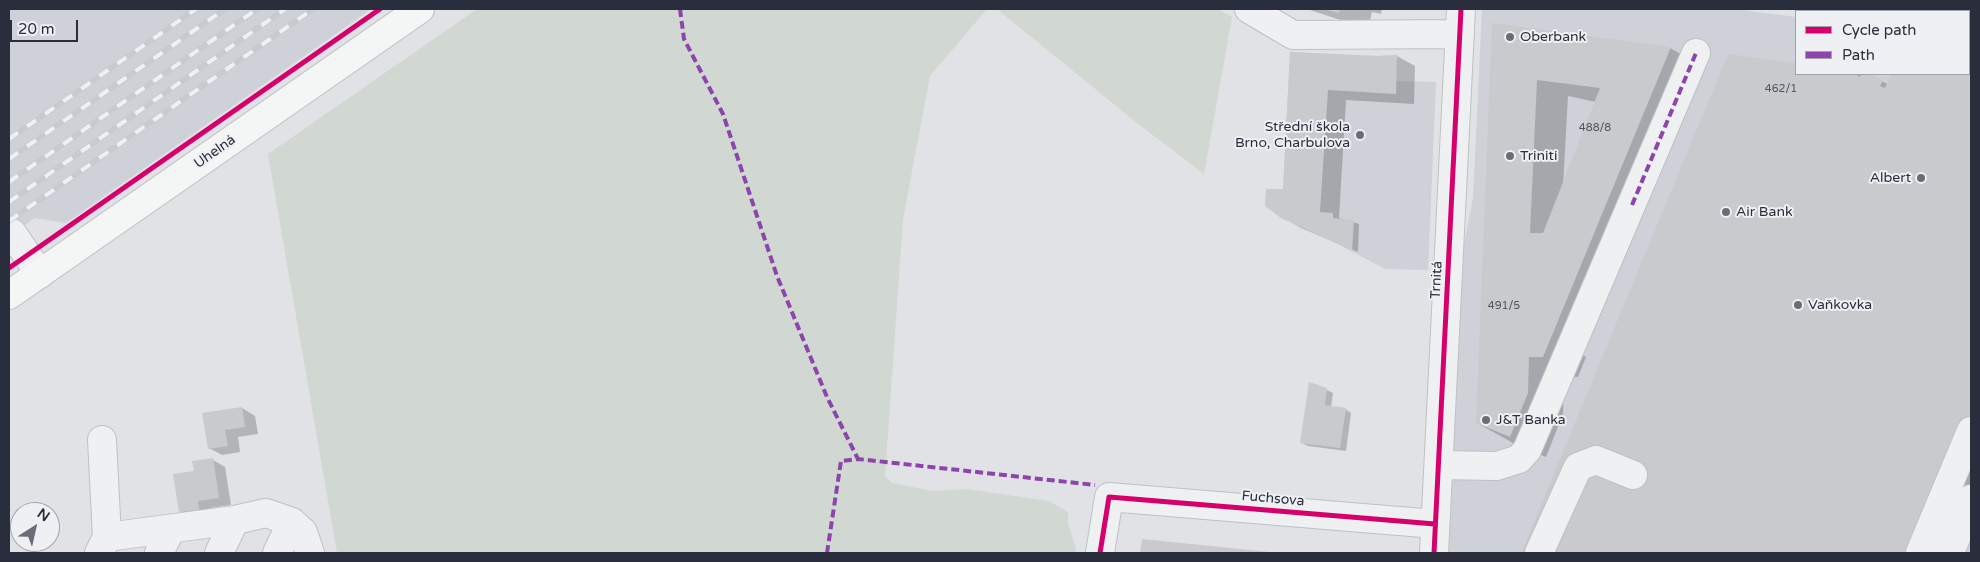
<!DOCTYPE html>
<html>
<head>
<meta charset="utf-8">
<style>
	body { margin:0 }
	#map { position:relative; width:1980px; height:562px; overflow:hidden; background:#e0e2e5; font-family:"Varela Round",sans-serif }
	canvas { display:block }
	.frame { position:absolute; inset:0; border:10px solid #2a2e3c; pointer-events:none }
	.legend { position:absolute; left:1795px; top:10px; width:175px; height:65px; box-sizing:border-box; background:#eef0f4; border:1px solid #a0a2aa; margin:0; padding:6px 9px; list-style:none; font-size:15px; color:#2a2e3c }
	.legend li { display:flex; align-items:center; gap:10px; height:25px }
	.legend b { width:25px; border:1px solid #a0a2aa }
	.north { position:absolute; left:10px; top:502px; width:50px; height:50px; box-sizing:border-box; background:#eef0f4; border:1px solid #a0a2aa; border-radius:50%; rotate:35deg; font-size:14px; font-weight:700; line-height:20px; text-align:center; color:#2a2e3c }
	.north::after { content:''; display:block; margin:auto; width:18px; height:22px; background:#6a6d77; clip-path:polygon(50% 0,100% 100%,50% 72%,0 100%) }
	.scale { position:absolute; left:10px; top:20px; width:68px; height:22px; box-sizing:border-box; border:2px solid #2a2e3c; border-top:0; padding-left:6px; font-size:15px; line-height:18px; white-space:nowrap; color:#2a2e3c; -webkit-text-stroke:4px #eef0f4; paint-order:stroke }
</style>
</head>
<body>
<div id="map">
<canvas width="1980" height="562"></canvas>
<div class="frame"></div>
<ul class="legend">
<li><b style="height:6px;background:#d6006c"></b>Cycle path</li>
<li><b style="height:6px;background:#8e44ad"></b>Path</li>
</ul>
<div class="north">N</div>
<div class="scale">20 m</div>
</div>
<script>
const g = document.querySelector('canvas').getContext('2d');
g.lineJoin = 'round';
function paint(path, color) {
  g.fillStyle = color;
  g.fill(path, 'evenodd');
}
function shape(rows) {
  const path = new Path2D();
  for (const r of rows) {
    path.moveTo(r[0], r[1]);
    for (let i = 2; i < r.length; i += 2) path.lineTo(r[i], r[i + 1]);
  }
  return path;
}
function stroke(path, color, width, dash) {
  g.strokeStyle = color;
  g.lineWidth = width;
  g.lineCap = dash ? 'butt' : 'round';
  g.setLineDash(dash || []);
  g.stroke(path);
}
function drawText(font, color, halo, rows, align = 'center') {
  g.font = font + ' "Varela Round",sans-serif';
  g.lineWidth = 4;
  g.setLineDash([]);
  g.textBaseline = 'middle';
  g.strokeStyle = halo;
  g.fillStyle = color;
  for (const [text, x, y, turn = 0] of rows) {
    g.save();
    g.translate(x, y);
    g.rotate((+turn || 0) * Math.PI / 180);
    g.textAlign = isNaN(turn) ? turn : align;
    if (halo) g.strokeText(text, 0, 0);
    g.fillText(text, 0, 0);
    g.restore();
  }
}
const built = shape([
	[9,9,371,9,66,223,35,218,9,236],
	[1482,9,1735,9,1796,17,1796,74,1969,74,1969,25,1971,25,1971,553,1449,553,1461,259,1473,198],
	[1290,52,1378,56,1397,55,1396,81,1436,82,1428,270,1385,269,1265,206,1266,189,1283,189]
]);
const green = shape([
	[477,9,987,9,930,76,903,219,885,476,892,483,932,491,967,489,1049,501,1068,512,1068,523,1076,549,1075,553,337,553,268,154],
	[997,9,1218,9,1232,17,1204,174,1137,123]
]);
const shadow = shape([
	[1307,9,1382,9,1381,14,1372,12,1368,29],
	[1494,25,1670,48,1704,67,1620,269,1616,267,1580,354,1586,357,1578,377,1564,376,1563,414,1546,457,1513,443,1477,423],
	[1568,96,1596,102,1563,186],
	[1292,53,1378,57,1397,56,1415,66,1414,104,1346,100,1339,218,1359,224,1358,252,1301,228,1282,217],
	[1969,54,1971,54,1971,522,1959,553,1522,553,1729,55,1796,64,1796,74,1858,74,1862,76,1865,74,1888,84,1893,74,1969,74],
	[1327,390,1333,393,1331,407,1345,409,1351,413,1346,451,1308,446,1302,443],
	[242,408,255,416,258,434,238,437,240,452,222,455,209,448],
	[213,460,225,467,231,505,210,508,211,516,193,519,180,511,195,472],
	[1143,540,1271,553,1141,553]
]);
const building = shape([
	[1323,9,1340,9,1339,13],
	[1492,23,1671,47,1543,357,1529,357,1528,393,1510,437,1476,423],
	[1537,80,1600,88,1543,233,1530,233],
	[1290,52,1378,56,1397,55,1396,94,1328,90,1320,212,1333,213,1333,218,1354,220,1352,250,1281,218,1265,206,1266,189,1283,189],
	[1969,53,1971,53,1971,468,1936,553,1521,553,1728,54,1796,63,1796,74,1855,74,1860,77,1861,74,1868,74,1883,80,1880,86,1885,88,1891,74,1969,74],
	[1309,382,1327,388,1325,405,1346,408,1340,448,1300,443],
	[242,407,245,427,225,430,228,446,208,449,202,413],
	[213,458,219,498,198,501,199,510,179,512,173,474,194,471,192,461],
	[1142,539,1270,552,1270,553,1140,553]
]);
const minor = shape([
	[1249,9,1293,35,1460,34],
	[12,233,40,274],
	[1439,465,1497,466,1519,459,1527,450,1696,53],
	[107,537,235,520,266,513,292,522,303,532,310,553],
	[99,553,107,537,102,440],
	[159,553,171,529],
	[219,553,235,520],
	[277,553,292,522],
	[1100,553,1109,497,1435,524],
	[1434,553,1461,9],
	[1539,553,1578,467,1596,460,1633,475],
	[1920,553,1971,431],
	[1950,553,1971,499]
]);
const major = shape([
	[9,295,420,9]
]);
const rail = shape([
	[9,139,196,9],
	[9,159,225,9],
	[9,182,257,9],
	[9,202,285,9],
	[9,221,313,9]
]);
const quiet = shape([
	[680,9,684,39,723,114,777,276,827,397,858,459],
	[1632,205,1696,53],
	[827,553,841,461,858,459,1095,485]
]);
const cycleway = shape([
	[9,268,380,9],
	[1100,553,1109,497,1435,524],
	[1434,553,1461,9]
]);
const markers = [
	[1510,37,5,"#6a6d77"],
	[1360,135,5,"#6a6d77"],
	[1510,156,5,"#6a6d77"],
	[1921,178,5,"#6a6d77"],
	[1726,212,5,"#6a6d77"],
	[1798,305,5,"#6a6d77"],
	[1486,420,5,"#6a6d77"]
];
const numberNames = [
	["462/1",1781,89],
	["488/8",1595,128],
	["491/5",1504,306]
];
const poiNames = [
	["Oberbank",1520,37],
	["Střední škola",1350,127,"right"],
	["Brno, Charbulova",1350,143,"right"],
	["Triniti",1520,156],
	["Albert",1911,178,"right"],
	["Air Bank",1736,212],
	["Vaňkovka",1808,305],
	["J&T Banka",1496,420]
];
const streetNames = [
	["Uhelná",215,152,-35],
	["Trnitá",1437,280,-87],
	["Fuchsova",1273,499,5]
];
paint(built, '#cfd1d8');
paint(green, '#d0d8d1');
paint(shadow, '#0003');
paint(building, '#c9cacd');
stroke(minor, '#bfc0c3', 30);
stroke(major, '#bdbfc2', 30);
stroke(minor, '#eff0f2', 28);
stroke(major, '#f4f5f5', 28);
stroke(rail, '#c9cacc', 5.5);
stroke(rail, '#eef0f4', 4, [11]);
stroke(quiet, '#8e44ad', 4, [8, 4]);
stroke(cycleway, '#d6006c', 5);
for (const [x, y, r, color] of markers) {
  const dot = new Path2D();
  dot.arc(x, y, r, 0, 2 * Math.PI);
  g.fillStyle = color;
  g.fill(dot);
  stroke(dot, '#eef0f4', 2);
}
drawText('11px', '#525661', null, numberNames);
drawText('14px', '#2a2e3c', '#eef0f4', poiNames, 'left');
drawText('14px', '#2a2e3c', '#eef0f4', streetNames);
</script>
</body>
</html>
